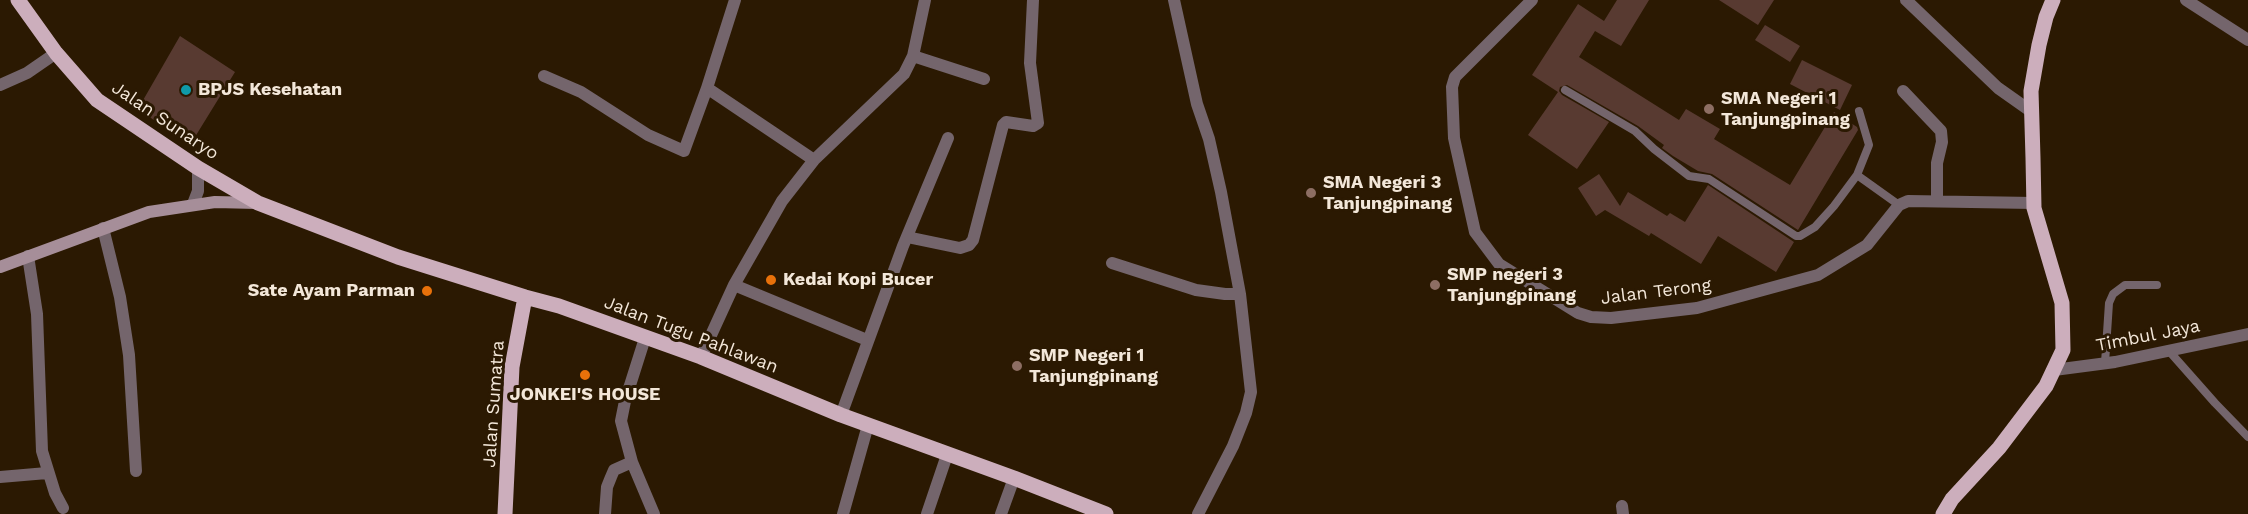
<!DOCTYPE html>
<html>
<head>
<meta charset="utf-8">
<style>
	body { margin:0 }
	canvas { display:block; background:#2b1902 }
</style>
</head>
<body>
<canvas width="2248" height="514"></canvas>
<script>
const g = document.querySelector('canvas').getContext('2d');
g.lineJoin = 'round';
function paint(path, color) {
  g.fillStyle = color;
  g.fill(path, 'evenodd');
}
function shape(rows) {
  const path = new Path2D();
  for (const r of rows) {
    path.moveTo(r[0], r[1]);
    for (let i = 2; i < r.length; i += 2) path.lineTo(r[i], r[i + 1]);
  }
  return path;
}
function stroke(path, color, width, dash) {
  g.strokeStyle = color;
  g.lineWidth = width;
  g.lineCap = dash ? 'butt' : 'round';
  g.setLineDash(dash || []);
  g.stroke(path);
}
function drawText(font, color, halo, rows, align = 'center') {
  g.font = font + ' "Work Sans",sans-serif';
  g.lineWidth = 6;
  g.setLineDash([]);
  g.textBaseline = 'middle';
  g.strokeStyle = halo;
  g.fillStyle = color;
  for (const [text, x, y, turn = 0] of rows) {
    g.save();
    g.translate(x, y);
    g.rotate((+turn || 0) * Math.PI / 180);
    g.textAlign = isNaN(turn) ? turn : align;
    if (halo) g.strokeText(text, 0, 0);
    g.fillText(text, 0, 0);
    g.restore();
  }
}
const building = shape([
	[1617,0,1649,0,1621,46,1595,31,1579,57,1679,120,1686,109,1720,129,1714,139,1790,185,1834,112,1857,127,1858,130,1798,230,1712,174,1698,171,1673,156,1662,148,1664,145,1638,126,1567,85,1560,87,1559,91,1562,95,1609,122,1577,169,1528,135,1558,92,1532,75,1578,4,1604,21],
	[1719,0,1774,0,1758,25],
	[1765,25,1800,46,1790,62,1755,40],
	[180,36,235,72,190,145,138,109],
	[1802,60,1852,85,1840,110,1790,84],
	[1599,174,1620,206,1628,192,1667,216,1670,213,1685,222,1708,185,1794,242,1776,272,1718,236,1701,264,1651,233,1649,236,1605,210,1596,216,1578,188]
]);
const service = shape([
	[1565,90,1635,131,1654,149,1689,176,1709,179,1796,236,1800,236,1815,227,1834,206,1857,175,1899,205],
	[1857,175,1869,145,1859,111],
	[2169,351,2215,403,2248,437],
	[2105,363,2109,303,2113,294,2125,285,2157,285]
]);
const minor = shape([
	[1174,0,1197,104,1209,139,1221,192,1240,294,1251,392,1246,413,1233,446,1198,514],
	[1532,0,1455,77,1452,87,1454,138,1475,232,1499,264,1578,313,1591,317,1611,318,1697,308,1818,275,1867,245,1899,205,1908,201,2034,203],
	[1906,0,1998,88,2032,112],
	[2186,0,2248,40],
	[913,56,984,79],
	[544,76,581,92,648,135,684,151,707,88,735,0],
	[0,85,27,73,56,53],
	[707,88,814,160],
	[1903,91,1941,131,1942,142,1937,163,1937,200],
	[103,228,120,297,129,355,136,471],
	[907,237,960,248,969,245,973,240,1003,125,1006,122,1033,126,1038,123,1030,63,1033,0],
	[28,256,37,314,42,451,55,493,63,508],
	[1112,263,1196,290,1225,294,1240,294],
	[734,285,867,340],
	[645,338,625,401,621,421,632,462,654,514],
	[701,357,734,285,782,201,814,160,904,74,913,56,925,0],
	[841,415,903,246,948,138],
	[0,477,47,473],
	[1622,506,1623,514],
	[605,514,607,487,611,477,614,470,632,462],
	[843,514,868,425],
	[927,514,947,455],
	[1001,514,1014,478]
]);
const tertiary = shape([
	[193,204,198,191,198,168],
	[2054,370,2115,362,2248,334]
]);
const secondary = shape([
	[0,267,149,212,215,202,257,203]
]);
const primary = shape([
	[18,0,56,53,97,100,198,168,258,203,398,257,525,297,559,306,701,357,841,415,1014,478,1106,514],
	[505,514,512,367,525,297],
	[1943,514,1952,499,1999,448,2046,386,2063,350,2062,303,2034,208,2033,158,2031,91,2039,45,2046,17,2053,0]
]);
const markers = [
	[186,90,6,"#0f9aa8"],
	[1709,109,6,"#8d6e63"],
	[1311,193,6,"#8d6e63"],
	[771,280,6,"#e8710a"],
	[1435,285,6,"#8d6e63"],
	[427,291,6,"#e8710a"],
	[1017,366,6,"#8d6e63"],
	[585,375,6,"#e8710a"]
];
const poiNames = [
	["BPJS Kesehatan",198,90],
	["SMA Negeri 1",1721,99],
	["Tanjungpinang",1721,120],
	["SMA Negeri 3",1323,183],
	["Tanjungpinang",1323,204],
	["SMP negeri 3",1447,275],
	["Tanjungpinang",1447,296],
	["Kedai Kopi Bucer",783,280],
	["Sate Ayam Parman",415,291,"right"],
	["SMP Negeri 1",1029,356],
	["Tanjungpinang",1029,377],
	["JONKEI'S HOUSE",585,395,"center"]
];
const streetNames = [
	["Jalan Sunaryo",165,121,34],
	["Jalan Terong",1656,292,-7],
	["Jalan Tugu Pahlawan",691,335,21],
	["Timbul Jaya",2148,336,-11],
	["Jalan Sumatra",494,404,-86]
];
paint(building, '#583a31');
stroke(service, '#74656c', 8);
stroke(minor, '#74656c', 12);
stroke(tertiary, '#74656c', 12);
stroke(secondary, '#a68e99', 12);
stroke(primary, '#ccaebc', 15);
for (const [x, y, r, color] of markers) {
  const dot = new Path2D();
  dot.arc(x, y, r, 0, 2 * Math.PI);
  g.fillStyle = color;
  g.fill(dot);
  stroke(dot, '#2b1902', 2);
}
drawText('bold 18px', '#f3e7d9', '#2b1902', poiNames, 'left');
drawText('18px', '#f3e7d9', '#2b1902', streetNames);
</script>
</body>
</html>
